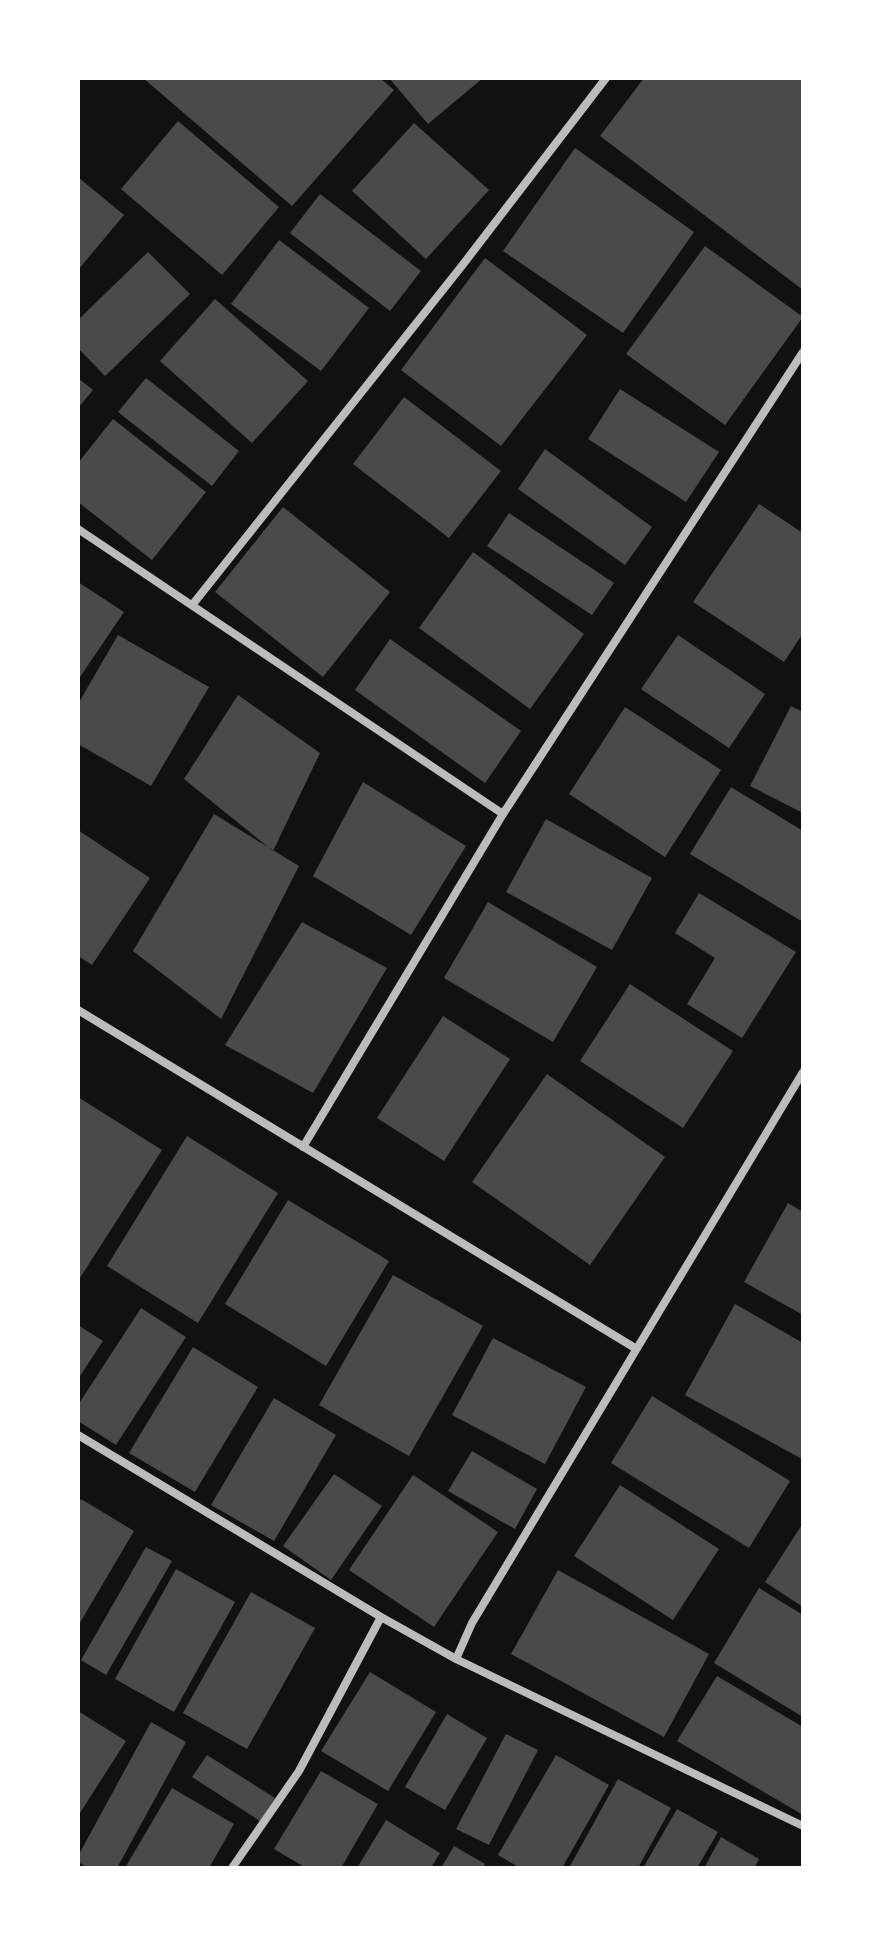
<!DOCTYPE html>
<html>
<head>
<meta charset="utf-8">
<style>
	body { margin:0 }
	#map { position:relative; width:881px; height:1946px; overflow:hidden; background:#111; font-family:"Playfair Display",serif }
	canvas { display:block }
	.frame { position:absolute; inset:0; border:80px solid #fff; pointer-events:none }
</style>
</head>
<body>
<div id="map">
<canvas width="881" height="1946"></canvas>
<div class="frame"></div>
</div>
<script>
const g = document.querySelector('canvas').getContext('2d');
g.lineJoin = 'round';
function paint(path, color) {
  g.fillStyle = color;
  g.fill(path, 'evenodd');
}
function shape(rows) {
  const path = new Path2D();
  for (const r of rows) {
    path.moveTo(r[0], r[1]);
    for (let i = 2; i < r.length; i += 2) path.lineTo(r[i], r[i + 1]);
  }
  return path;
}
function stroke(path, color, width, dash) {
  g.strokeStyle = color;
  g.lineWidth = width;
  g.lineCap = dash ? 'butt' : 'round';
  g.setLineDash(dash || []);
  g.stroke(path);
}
const building = shape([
	[143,78,380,78,394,90,292,206],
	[389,78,483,78,428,124],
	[644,78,803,78,803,290,600,136],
	[178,121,279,207,222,275,121,189],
	[414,123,489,190,426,259,352,191],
	[575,148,694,232,623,333,503,251],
	[78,177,124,215,78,270],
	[320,194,421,271,390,311,290,233],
	[279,240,369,308,321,371,231,304],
	[705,246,803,317,725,425,626,354],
	[148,252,190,294,105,376,78,348,78,320],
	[485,258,587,335,501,446,401,370],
	[215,299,308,381,252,443,160,361],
	[78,378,93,390,78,408],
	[146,378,239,451,212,486,118,412],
	[620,389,719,452,686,502,588,439],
	[404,397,501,471,449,538,353,464],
	[113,419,206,492,152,560,78,502,78,463],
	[545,449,652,527,625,565,518,489],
	[759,504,803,533,803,633,784,662,693,602],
	[283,507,390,592,323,677,215,592],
	[509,513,614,583,592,615,487,546],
	[473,552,584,634,530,709,419,628],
	[78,582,124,612,78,680],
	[118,635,209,687,151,786,78,744,78,704],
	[678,635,765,694,729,748,641,689],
	[390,639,521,731,485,783,355,690],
	[238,695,320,753,273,851,184,779],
	[791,706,803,712,803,813,750,786],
	[625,707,721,770,665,857,569,794],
	[363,782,466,846,411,935,313,876],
	[731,787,803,831,803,922,690,854],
	[214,814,299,866,221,1019,133,951],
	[546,819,652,878,612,950,506,892],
	[78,830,150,878,92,965,78,956],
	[699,893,796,952,742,1038,687,1004,715,958,675,933],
	[488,902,597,967,553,1042,444,978],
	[302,922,387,968,313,1093,225,1045],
	[630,984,733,1051,683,1128,580,1061],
	[443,1016,510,1059,444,1161,377,1118],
	[547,1074,665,1157,590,1265,472,1182],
	[78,1097,162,1150,78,1281],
	[187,1136,278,1193,198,1323,107,1266],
	[288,1200,389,1261,326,1366,225,1304],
	[788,1203,803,1212,803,1315,744,1282],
	[393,1275,483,1326,409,1456,319,1405],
	[735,1304,803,1343,802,1459,685,1395],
	[141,1308,186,1337,116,1445,78,1421,78,1405],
	[78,1325,103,1341,78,1379],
	[493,1338,586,1387,545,1464,452,1415],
	[193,1347,258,1387,195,1492,129,1453],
	[652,1396,790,1481,749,1548,611,1463],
	[274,1398,336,1435,274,1541,211,1505],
	[472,1451,537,1489,515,1529,448,1491],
	[334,1474,382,1506,331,1580,283,1546],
	[413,1475,498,1532,434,1627,349,1570],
	[620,1485,719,1549,673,1620,574,1556],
	[81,1499,134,1531,78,1626,78,1504],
	[803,1523,803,1607,765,1582],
	[146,1547,172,1561,106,1675,81,1660],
	[176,1569,235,1602,174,1712,115,1679],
	[558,1570,709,1654,664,1737,511,1654],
	[759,1588,803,1615,803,1717,714,1663],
	[251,1592,315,1628,247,1749,183,1713],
	[370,1672,436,1712,388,1791,321,1751],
	[717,1676,803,1727,803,1815,677,1741],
	[78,1711,126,1741,78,1816],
	[447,1714,487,1738,445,1810,405,1787],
	[151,1722,186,1742,117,1868,88,1868,78,1862,78,1856],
	[506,1734,538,1750,489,1845,456,1829],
	[207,1755,275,1798,260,1821,192,1777],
	[556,1755,609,1785,562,1868,520,1868,498,1855],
	[321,1771,378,1804,341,1868,306,1868,274,1849],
	[618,1779,671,1808,638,1868,569,1868],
	[172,1788,234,1824,209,1868,125,1868],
	[677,1809,718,1832,697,1868,643,1868],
	[386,1820,440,1853,431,1868,357,1868],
	[721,1837,759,1859,754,1868,704,1868],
	[454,1846,485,1864,483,1868,441,1868]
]);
const minor = shape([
	[78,529,503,814],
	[193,604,461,267,606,78],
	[78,1010,635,1348],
	[303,1147,503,814,803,352],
	[78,1435,381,1617,456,1659,803,1826],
	[456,1659,472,1623,803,1072],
	[232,1868,299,1771,381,1617]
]);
paint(building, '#4a4a4a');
stroke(minor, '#bcbcbc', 8);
</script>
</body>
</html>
